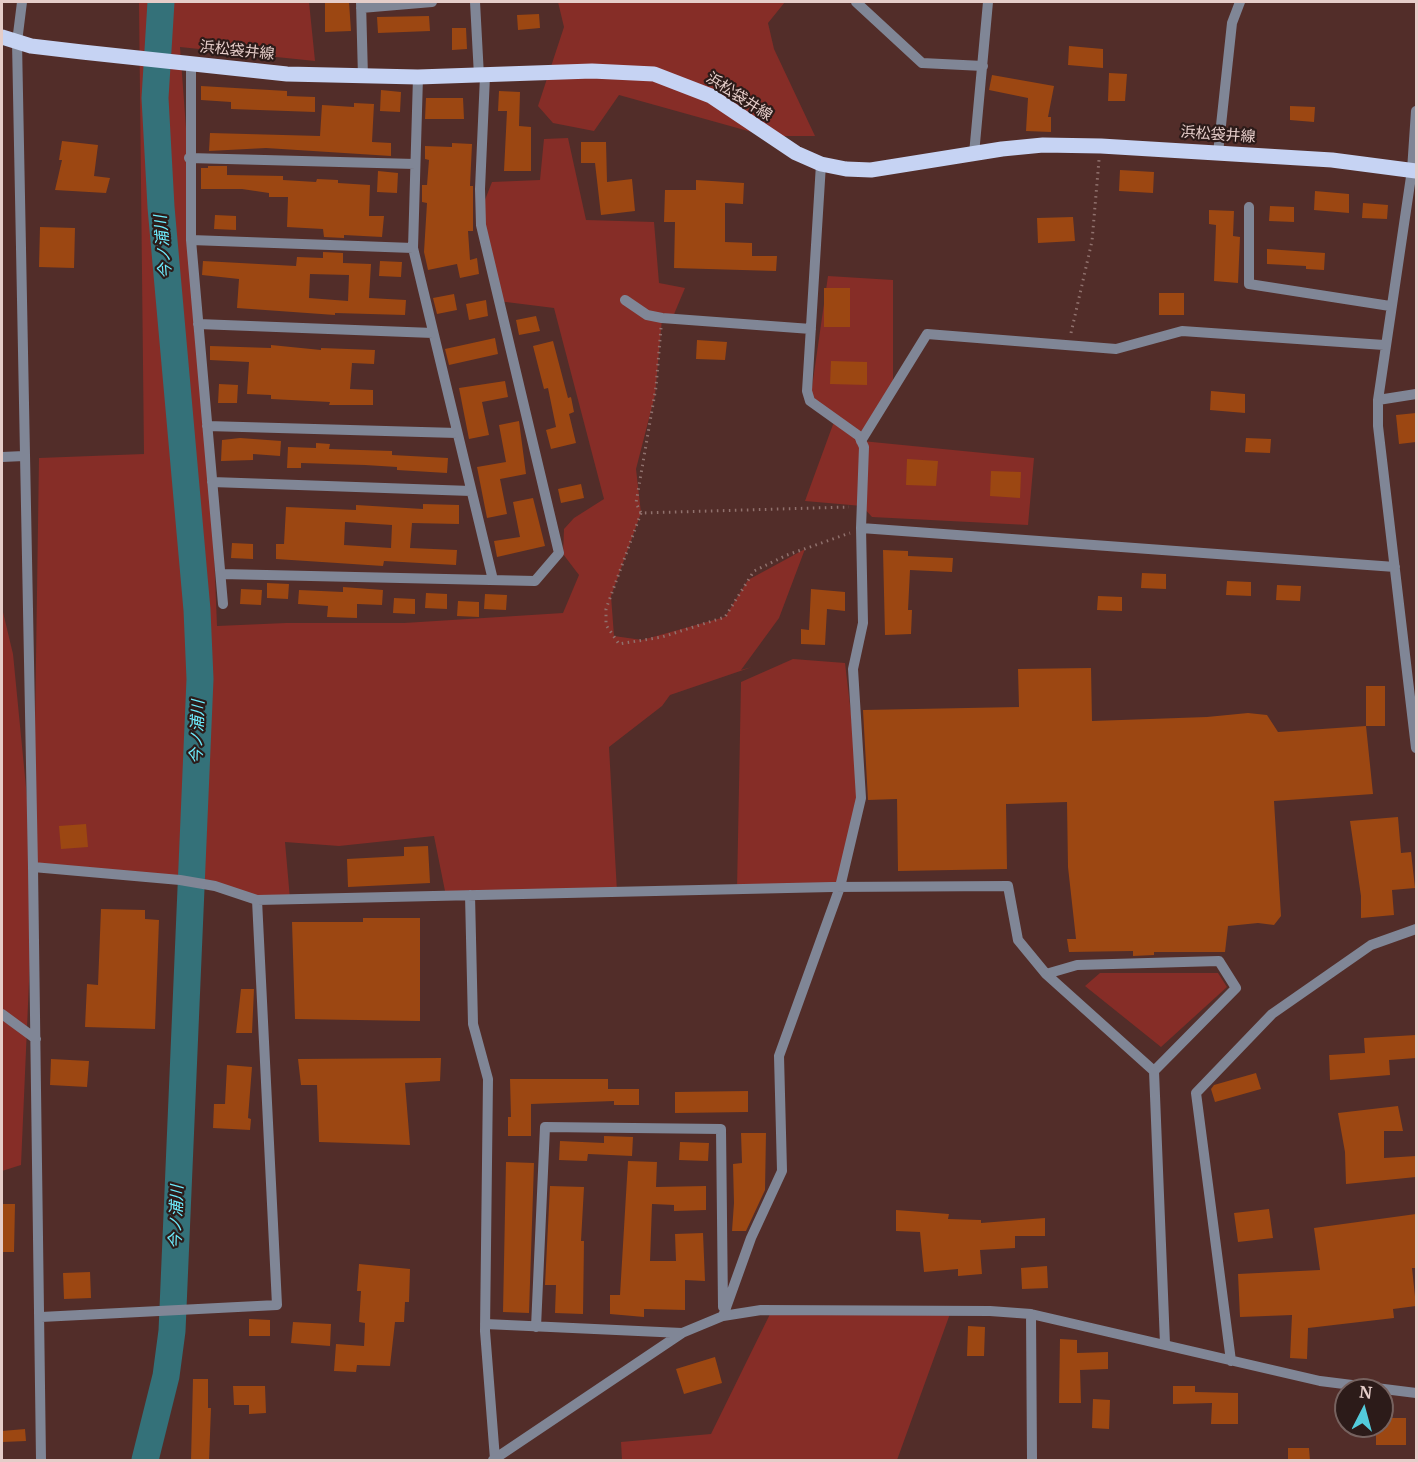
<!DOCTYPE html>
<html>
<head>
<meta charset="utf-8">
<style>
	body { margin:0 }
	#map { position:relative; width:1418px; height:1462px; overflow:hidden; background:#522d29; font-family:Merriweather,serif }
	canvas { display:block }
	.frame { position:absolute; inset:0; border:3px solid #e5cdc9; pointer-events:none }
	.north { position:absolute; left:1334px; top:1378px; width:60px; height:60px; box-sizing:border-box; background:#2c1b19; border:2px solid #76625f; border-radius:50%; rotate:6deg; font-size:16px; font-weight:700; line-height:24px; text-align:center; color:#e5cdc9 }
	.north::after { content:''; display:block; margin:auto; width:21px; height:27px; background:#53cbdb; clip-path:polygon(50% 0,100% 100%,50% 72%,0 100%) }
</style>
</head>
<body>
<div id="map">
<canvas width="1418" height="1462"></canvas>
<div class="frame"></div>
<div class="north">N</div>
</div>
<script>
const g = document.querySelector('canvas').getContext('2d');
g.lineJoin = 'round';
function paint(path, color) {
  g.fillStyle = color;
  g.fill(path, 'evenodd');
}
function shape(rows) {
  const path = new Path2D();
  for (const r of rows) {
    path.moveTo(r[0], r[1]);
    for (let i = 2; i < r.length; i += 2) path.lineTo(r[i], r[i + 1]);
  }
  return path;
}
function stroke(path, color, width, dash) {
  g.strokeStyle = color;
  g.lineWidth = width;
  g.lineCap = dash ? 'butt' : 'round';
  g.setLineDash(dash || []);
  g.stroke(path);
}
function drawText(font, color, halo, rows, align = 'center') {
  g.font = font + ' Merriweather,"Noto Sans JP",serif';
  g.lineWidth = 4.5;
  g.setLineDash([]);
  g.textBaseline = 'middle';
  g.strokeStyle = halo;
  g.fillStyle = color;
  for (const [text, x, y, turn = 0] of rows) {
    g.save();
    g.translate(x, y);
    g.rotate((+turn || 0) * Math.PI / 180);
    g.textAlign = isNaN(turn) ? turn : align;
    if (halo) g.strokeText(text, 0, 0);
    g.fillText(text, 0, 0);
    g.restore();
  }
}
const green = shape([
	[139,2,309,2,315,61,180,47,210,452,217,626,286,623,404,623,563,613,579,575,563,554,564,529,574,518,604,499,554,308,498,301,481,210,492,182,540,180,544,139,568,138,586,220,654,222,659,283,685,288,672,319,662,319,655,395,636,469,641,513,611,596,614,636,642,640,725,617,748,580,805,549,779,618,741,670,752,667,670,695,662,706,609,747,617,892,446,896,434,836,339,846,285,842,290,899,257,900,208,880,34,867,21,1165,2,1171,2,608,13,654,33,859,39,458,144,454],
	[558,2,785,2,768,23,774,49,815,136,766,136,619,95,594,131,553,123,538,106,564,27],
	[828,276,893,280,893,389,862,441,1034,458,1028,525,872,517,862,506,805,501,835,419,810,401],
	[793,659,845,663,861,798,840,887,737,890,741,682],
	[1100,973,1218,973,1227,987,1161,1047,1085,986],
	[772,1310,951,1311,897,1460,622,1460,621,1442,711,1434]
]);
const river = shape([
	[145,1460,166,1376,172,1331,200,679,197,610,161,207,155,98,161,2]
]);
const building = shape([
	[325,2,349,2,351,31,325,32],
	[539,14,540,28,518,30,517,15],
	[429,16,430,31,378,33,377,17],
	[452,28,466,28,467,49,452,50],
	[1069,46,1103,49,1103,68,1068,65],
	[1109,73,1127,74,1125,101,1108,101],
	[992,75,1054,86,1048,117,1051,117,1051,132,1026,131,1028,98,989,90],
	[201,86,287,91,287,96,315,97,315,112,231,109,231,102,201,100],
	[381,90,401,92,400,112,380,111],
	[499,91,520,92,519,126,531,127,531,171,504,171,507,111,498,111],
	[426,98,463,98,464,119,425,119],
	[354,103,374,104,372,142,391,143,391,156,266,148,209,151,210,133,320,136,322,105,354,107],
	[1290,106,1315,107,1314,122,1290,120],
	[62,141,98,145,94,176,110,178,106,193,55,190,62,160,59,160],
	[581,142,606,142,607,182,632,179,635,211,601,215,595,163,581,163],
	[452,143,472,144,470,186,473,186,473,231,468,231,470,260,477,258,479,274,460,278,457,264,428,270,424,252,427,203,422,202,422,185,427,185,429,160,425,159,425,146,452,147],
	[208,166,227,166,227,175,283,176,283,180,316,182,317,179,338,180,338,183,370,185,369,216,384,216,382,237,344,235,344,238,324,237,323,229,287,227,288,197,269,197,269,193,242,189,201,189,201,168,208,168],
	[1120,170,1154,172,1153,193,1119,191],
	[378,171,398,173,397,193,377,192],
	[696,180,744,183,743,204,725,203,725,242,752,243,752,256,777,256,776,271,674,268,675,222,664,222,665,190,696,190],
	[1315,191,1349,194,1349,213,1314,210],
	[1363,203,1388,205,1387,219,1362,218],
	[1270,206,1294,207,1294,222,1269,221],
	[1209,210,1234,211,1233,236,1240,237,1238,283,1214,281,1216,225,1209,224],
	[215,215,236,216,236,230,214,229],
	[1073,217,1075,241,1038,243,1037,218],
	[40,227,75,228,74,268,39,267],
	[1267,249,1325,253,1324,270,1306,269,1306,266,1267,264],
	[323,252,343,253,343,263,371,264,369,298,406,300,405,315,335,313,335,315,237,308,239,279,202,275,203,261,296,266,297,257,323,258],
	[310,274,349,275,348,301,309,298],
	[380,261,402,262,401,277,379,276],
	[824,288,850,288,850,327,824,327],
	[1159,293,1184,293,1184,315,1159,315],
	[454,294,457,310,437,314,433,298],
	[486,300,488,316,469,320,466,304],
	[536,316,540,331,519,335,516,320],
	[495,338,498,354,449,365,445,349],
	[697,340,727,342,725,360,696,359],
	[553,341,568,398,571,397,574,412,569,414,576,443,551,449,546,430,556,427,548,388,544,389,533,346],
	[271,345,321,350,321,348,375,350,374,364,352,363,350,389,373,390,373,405,329,405,330,402,271,399,271,395,247,394,249,362,210,360,210,346,271,348],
	[831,361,867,362,867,385,830,384],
	[505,381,508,397,482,402,489,435,469,439,459,388],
	[219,384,238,385,237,403,218,403],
	[1211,391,1245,394,1245,413,1210,410],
	[1416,413,1416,442,1399,444,1396,415],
	[519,421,526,474,500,479,507,514,487,518,477,467,506,462,499,425],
	[240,438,281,441,280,456,253,454,253,460,221,461,222,440],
	[1246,438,1271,439,1270,453,1245,452],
	[316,443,330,444,329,449,392,451,392,455,448,458,447,473,397,470,397,467,365,465,301,463,301,468,287,468,288,447,316,448],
	[907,459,938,461,936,486,906,485],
	[991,471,1021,472,1020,498,990,496],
	[581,484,584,498,561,503,558,489],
	[533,498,545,546,497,557,494,541,520,537,513,502],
	[423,504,459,505,459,524,412,523,410,548,457,550,456,565,384,561,383,566,276,559,276,544,284,544,286,507,356,510,356,505,423,509],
	[345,522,392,525,391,548,344,545],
	[232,543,253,544,253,559,231,558],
	[883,550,908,551,908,556,953,558,952,572,910,570,908,610,912,610,911,634,885,635],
	[1142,573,1166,574,1166,589,1141,588],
	[1227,581,1251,582,1251,596,1226,595],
	[267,583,289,584,288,599,267,598],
	[1277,585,1301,586,1300,601,1276,600],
	[343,587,383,590,382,605,357,604,357,618,327,617,328,606,298,604,299,590,343,592],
	[241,589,262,590,261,605,240,604],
	[811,589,845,592,845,611,827,609,825,645,801,644,801,629,809,630],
	[426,593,447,594,447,609,425,608],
	[485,594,507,595,506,610,484,609],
	[1098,596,1122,597,1122,611,1097,610],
	[394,598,415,599,415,614,393,613],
	[458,601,479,602,479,617,457,616],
	[1091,668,1092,721,1207,717,1248,713,1267,715,1278,732,1366,726,1373,794,1274,801,1281,916,1274,925,1258,923,1228,926,1225,952,1154,952,1154,955,1133,956,1133,951,1069,952,1067,939,1076,939,1068,867,1067,802,1006,804,1007,869,898,871,897,799,868,800,863,710,1019,707,1018,669],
	[1366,686,1385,686,1385,726,1366,726],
	[1398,817,1401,853,1411,852,1415,888,1392,890,1394,915,1361,918,1361,896,1350,821],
	[86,824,88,847,61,849,59,826],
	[428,846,430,883,348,887,347,859,404,856,404,847],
	[101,909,145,910,145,919,159,920,155,1029,85,1027,87,984,98,985],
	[363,918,420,918,420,1021,295,1019,292,922,363,922],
	[241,989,254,989,252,1033,236,1033],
	[1416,1035,1416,1058,1389,1060,1390,1075,1330,1080,1329,1055,1365,1053,1364,1038],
	[441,1058,440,1081,405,1083,410,1145,319,1142,317,1085,301,1085,298,1059],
	[51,1059,89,1061,87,1087,50,1085],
	[227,1065,252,1067,248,1118,251,1119,250,1130,213,1128,214,1104,225,1104],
	[1256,1073,1261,1089,1215,1102,1211,1089,1214,1085],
	[510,1079,608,1079,608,1089,639,1089,639,1105,614,1105,614,1101,531,1104,531,1136,508,1136,508,1117,511,1117],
	[748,1091,748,1112,675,1113,675,1092],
	[1398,1106,1403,1131,1384,1131,1384,1158,1416,1156,1416,1177,1346,1184,1345,1152,1338,1113],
	[741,1133,766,1133,765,1190,746,1231,732,1231,734,1203,733,1164,742,1163],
	[604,1136,633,1137,632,1156,588,1154,587,1161,559,1160,560,1141,604,1143],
	[680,1142,709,1143,708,1161,679,1160],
	[628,1161,657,1162,656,1187,706,1186,706,1210,674,1211,674,1205,652,1204,650,1261,676,1261,675,1234,703,1233,705,1281,685,1280,685,1310,644,1309,644,1317,610,1314,610,1295,620,1295],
	[506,1162,534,1163,529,1313,503,1312],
	[550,1186,584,1187,581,1241,584,1241,583,1314,555,1313,556,1285,545,1285],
	[2,1204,15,1204,14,1252,2,1252],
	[1269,1209,1273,1238,1238,1242,1234,1213],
	[896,1210,949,1214,948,1219,981,1220,981,1223,1045,1218,1045,1236,1015,1236,1015,1248,980,1250,982,1274,958,1276,958,1269,924,1272,920,1232,896,1231],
	[1416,1214,1416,1268,1412,1268,1416,1306,1393,1309,1394,1318,1308,1328,1307,1359,1290,1358,1292,1315,1240,1317,1238,1274,1320,1270,1314,1228],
	[359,1264,410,1269,409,1302,405,1302,404,1322,395,1322,390,1366,357,1365,356,1372,334,1371,336,1344,364,1346,365,1323,359,1322,361,1291,357,1291],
	[1047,1266,1048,1288,1022,1289,1021,1268],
	[90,1272,91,1298,64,1299,63,1273],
	[249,1319,270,1320,270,1336,249,1336],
	[293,1322,331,1324,330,1346,291,1343],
	[968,1326,985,1327,984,1356,967,1356],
	[1060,1339,1077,1340,1077,1353,1108,1352,1108,1369,1080,1370,1081,1403,1059,1403],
	[715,1357,722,1383,684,1394,676,1369],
	[193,1379,208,1379,208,1408,211,1408,209,1461,191,1461],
	[233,1386,265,1386,266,1413,249,1414,249,1405,234,1405],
	[1173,1386,1195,1386,1195,1392,1238,1393,1238,1424,1211,1424,1212,1403,1173,1404],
	[1093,1399,1110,1400,1109,1429,1092,1428],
	[1382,1418,1406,1418,1406,1445,1376,1445,1376,1426,1382,1426],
	[25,1429,26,1441,3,1442,2,1431],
	[1288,1448,1309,1448,1310,1461,1288,1461]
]);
const path = shape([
	[661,328,656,387,636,503,641,513,849,507],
	[1071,333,1092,241,1099,160],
	[641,513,606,609,606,625,619,644,662,637,725,617,754,571,787,555,850,533]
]);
const minor = shape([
	[22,2,17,42,33,867,41,1460],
	[361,2,363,77],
	[475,2,479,76],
	[856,2,922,63,983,66],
	[361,8,432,2],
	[191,64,191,240,223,604],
	[418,77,413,248,493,580],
	[1416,111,1412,170,1378,400,1378,426,1416,748],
	[1218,153,1232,23,1240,2],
	[974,154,988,2],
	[189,158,415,164],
	[1249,207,1249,284,1390,306],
	[191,240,413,248],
	[625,300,647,315,662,318,811,329],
	[198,324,433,333],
	[1378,400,1416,394],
	[207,426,457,433],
	[861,441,927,334,1116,349,1182,331,1384,345],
	[2,457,24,456],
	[212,482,471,491],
	[861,528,1395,567],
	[221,574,535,581,559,553,481,225,480,189,485,76],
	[33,867,180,880,215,886,257,900,832,887,1008,886,1018,940,1046,974,1154,1071,1165,1344],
	[470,895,473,1024,488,1079,485,1331,495,1459],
	[1046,974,1077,965,1219,961,1236,988,1154,1071],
	[2,1014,36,1039],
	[1031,1314,1032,1460],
	[723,1316,751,1238,782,1171,779,1056,840,887,861,798,853,669,863,623,861,528,864,447,859,436,810,401,807,391,821,164],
	[41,1317,277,1305,257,900],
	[485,1324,682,1333],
	[536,1327,545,1127,721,1129,723,1307],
	[1231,1361,1196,1093,1272,1014,1371,945,1416,929],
	[493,1460,682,1333,723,1316,761,1310,990,1311,1031,1314,1320,1381,1416,1393]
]);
const major = shape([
	[2,37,31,46,82,52,287,74,418,77,592,71,654,74,711,96,796,153,821,164,846,169,871,170,1002,149,1043,145,1101,146,1332,160,1416,171]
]);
const streetNames = [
	["浜松袋井線",237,51,6],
	["浜松袋井線",739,97,33],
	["浜松袋井線",1218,135,4]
];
const waterNames = [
	["今ノ浦川",164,247,-95],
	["今ノ浦川",198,732,-88],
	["今ノ浦川",177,1217,-88]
];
paint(green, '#862d27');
stroke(river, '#347179', 27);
paint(building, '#9c4712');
stroke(path, '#90716d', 3, [1.5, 4.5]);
stroke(minor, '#808696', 10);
stroke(major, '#c6d3f3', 15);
drawText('15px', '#e5cdc9', '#2c1b19', streetNames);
drawText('italic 16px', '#6eedfe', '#2c1b19', waterNames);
</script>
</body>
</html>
